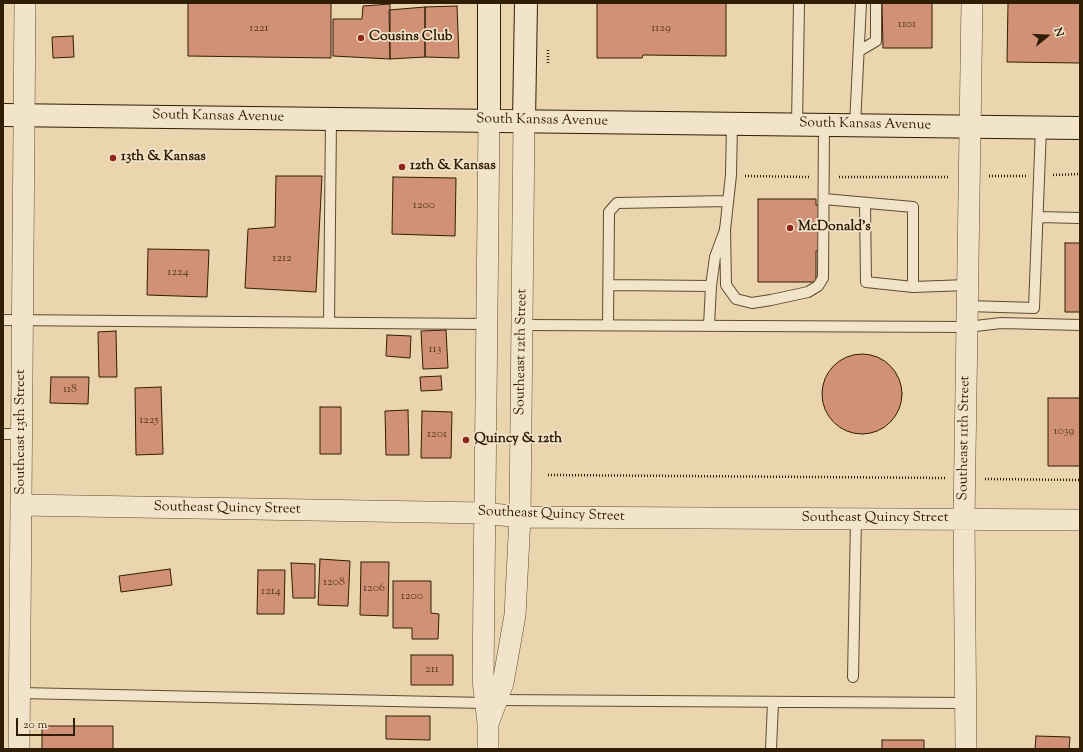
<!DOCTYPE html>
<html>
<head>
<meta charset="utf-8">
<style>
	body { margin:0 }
	#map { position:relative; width:1083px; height:752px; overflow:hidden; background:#ead5af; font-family:"Sorts Mill Goudy",serif }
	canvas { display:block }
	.frame { position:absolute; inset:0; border:4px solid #301e04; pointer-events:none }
	.north { position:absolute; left:1027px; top:16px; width:40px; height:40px; -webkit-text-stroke:3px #f1e4cb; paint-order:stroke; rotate:72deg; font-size:11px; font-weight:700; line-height:16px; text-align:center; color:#301e04 }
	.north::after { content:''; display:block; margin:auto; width:14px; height:18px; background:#301e04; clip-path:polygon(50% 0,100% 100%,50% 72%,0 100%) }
	.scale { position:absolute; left:16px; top:718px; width:59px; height:18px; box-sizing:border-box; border:2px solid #301e04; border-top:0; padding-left:5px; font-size:12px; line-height:14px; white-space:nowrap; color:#301e04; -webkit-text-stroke:3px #f1e4cb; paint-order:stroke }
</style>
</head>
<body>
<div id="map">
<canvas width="1083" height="752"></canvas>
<div class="frame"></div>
<div class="north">N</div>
<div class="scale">20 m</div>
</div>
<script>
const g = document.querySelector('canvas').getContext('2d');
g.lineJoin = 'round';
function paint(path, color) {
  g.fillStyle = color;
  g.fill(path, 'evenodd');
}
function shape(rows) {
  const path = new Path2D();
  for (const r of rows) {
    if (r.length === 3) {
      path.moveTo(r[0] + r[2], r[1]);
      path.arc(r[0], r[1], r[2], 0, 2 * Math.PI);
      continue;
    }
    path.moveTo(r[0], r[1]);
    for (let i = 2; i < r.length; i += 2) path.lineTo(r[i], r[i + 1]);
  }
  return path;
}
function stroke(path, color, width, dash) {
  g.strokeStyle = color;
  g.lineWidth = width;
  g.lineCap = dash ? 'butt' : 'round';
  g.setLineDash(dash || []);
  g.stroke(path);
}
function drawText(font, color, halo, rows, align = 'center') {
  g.font = font + ' "Sorts Mill Goudy",serif';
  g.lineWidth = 3.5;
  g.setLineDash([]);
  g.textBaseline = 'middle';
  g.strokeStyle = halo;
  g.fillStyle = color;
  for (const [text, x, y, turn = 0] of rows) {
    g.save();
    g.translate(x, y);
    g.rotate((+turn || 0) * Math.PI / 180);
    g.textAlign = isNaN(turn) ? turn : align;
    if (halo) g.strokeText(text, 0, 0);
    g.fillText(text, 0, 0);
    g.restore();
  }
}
const building = shape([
	[188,3,331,3,331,58,188,56,188,3],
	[597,3,726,3,726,56,643,55,642,58,597,58,597,3],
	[882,3,932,3,932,48,883,48,882,3],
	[1008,3,1080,3,1080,63,1007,62,1008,3],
	[390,4,390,59,333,56,333,19,362,19,363,6,390,4],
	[457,6,459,58,425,57,425,7,457,6],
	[425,7,425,57,390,59,389,10,425,7],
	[73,36,74,57,53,58,52,37,73,36],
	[276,176,322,176,316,292,245,288,248,229,275,227,276,176],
	[393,177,456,178,455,236,392,234,393,177],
	[758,199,816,199,816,205,822,205,822,251,816,251,816,282,758,282,758,199],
	[1065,243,1080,243,1080,312,1065,312,1065,243],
	[148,249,209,250,207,297,147,295,148,249],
	[446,330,448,368,423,369,421,331,446,330],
	[116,331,117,377,99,377,98,332,116,331],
	[387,335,411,336,410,358,386,356,387,335],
	[862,394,40],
	[441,376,442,390,421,391,420,377,441,376],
	[51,377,89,377,88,404,50,403,51,377],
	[161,387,163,454,136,455,135,388,161,387],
	[1048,398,1080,398,1080,466,1048,466,1048,398],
	[320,407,341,407,341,454,320,454,320,407],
	[408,410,409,455,386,455,385,411,408,410],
	[422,411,452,412,451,458,421,458,422,411],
	[320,559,350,561,348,606,318,605,320,559],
	[361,562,389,562,388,616,360,615,361,562],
	[291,563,315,564,315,598,293,598,291,563],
	[170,569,172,585,121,592,119,576,170,569],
	[258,570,285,570,284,614,257,614,258,570],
	[393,581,431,581,431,613,439,614,438,639,412,639,412,628,393,628,393,581],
	[411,655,453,655,453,685,411,685,411,655],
	[386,716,430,716,430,740,386,739,386,716],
	[42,726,113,726,113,749,42,749,42,726],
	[1036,736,1070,737,1069,749,1035,749,1036,736],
	[882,740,924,740,924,749,882,749,882,740]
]);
const path = shape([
	[548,50,548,63],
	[1053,175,1080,174],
	[745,176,810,177],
	[989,176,1026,176],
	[839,177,950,177],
	[548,475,946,478],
	[985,479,1080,480]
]);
const lane = shape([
	[859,51,876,41,876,3],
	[797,124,799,3],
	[855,125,861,3],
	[824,199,913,207,913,287],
	[865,203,866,282,913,287,968,285],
	[1038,217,1080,218],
	[725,228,726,285,736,299,752,303,771,300,808,292,818,286,823,278,824,125],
	[609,285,711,286],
	[967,306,1034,308,1041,127],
	[3,320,487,324],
	[329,323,331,119],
	[522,325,967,327,1001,323,1080,325],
	[608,325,609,212,617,203,728,201],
	[709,326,711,286,715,257,725,230,731,175,732,124],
	[3,434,22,434],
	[853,677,856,519],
	[20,693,485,703],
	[496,700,966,703],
	[771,749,773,702]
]);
const street = shape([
	[22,505,484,513,520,517,1080,520],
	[489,721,503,683,515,615,520,517,524,121],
	[19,749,25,3],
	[488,749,488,723,483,680,489,121],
	[966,749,964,519,972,3]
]);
const secondary = shape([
	[3,115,1080,128],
	[489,121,489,3],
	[524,121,526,3]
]);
const markers = [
	[361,38,4,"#8f2418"],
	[113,158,4,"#8f2418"],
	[402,167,4,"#8f2418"],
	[790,228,4,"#8f2418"],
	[466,440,4,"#8f2418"]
];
const numberNames = [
	["1101",907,25],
	["1221",259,29],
	["1129",661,29],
	["1200",424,206],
	["1212",282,259],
	["1224",178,273],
	["113",435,350],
	["118",70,390],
	["1225",149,421],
	["1039",1064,432],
	["1201",437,435],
	["1208",334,583],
	["1206",374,589],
	["1214",271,592],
	["1200",412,597],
	["211",432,670]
];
const poiNames = [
	["Cousins Club",369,38],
	["13th & Kansas",121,158],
	["12th & Kansas",410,167],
	["McDonald's",798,228],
	["Quincy & 12th",474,440]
];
const streetNames = [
	["South Kansas Avenue",218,117,1],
	["South Kansas Avenue",542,121,1],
	["South Kansas Avenue",865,125,1],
	["Southeast 12th Street",522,352,-89],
	["Southeast 13th Street",22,432,-90],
	["Southeast 11th Street",965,438,-89],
	["Southeast Quincy Street",227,509,1],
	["Southeast Quincy Street",551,515,2],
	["Southeast Quincy Street",875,519]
];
paint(building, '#d19177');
stroke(building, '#301e04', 1);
stroke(lane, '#5e4c2f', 12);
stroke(street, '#5e4c2f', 22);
stroke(secondary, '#301e04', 24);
stroke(path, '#301e04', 2.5, [1, 2]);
stroke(lane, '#f1e4cb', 10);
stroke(street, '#f1e4cb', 21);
stroke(secondary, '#f1e4cb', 22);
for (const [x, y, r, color] of markers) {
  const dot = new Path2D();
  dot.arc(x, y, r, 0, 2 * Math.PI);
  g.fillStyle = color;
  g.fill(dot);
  stroke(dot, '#f1e4cb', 1.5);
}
drawText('12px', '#583b21', null, numberNames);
drawText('bold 14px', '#301e04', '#f1e4cb', poiNames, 'left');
drawText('14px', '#301e04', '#f1e4cb', streetNames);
</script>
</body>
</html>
